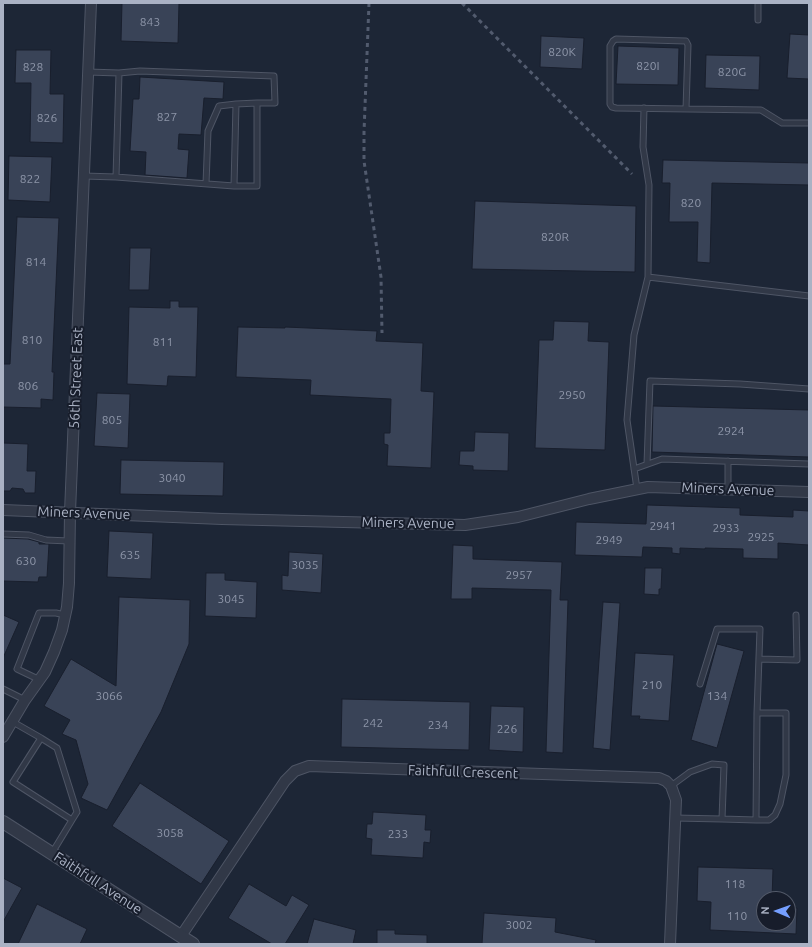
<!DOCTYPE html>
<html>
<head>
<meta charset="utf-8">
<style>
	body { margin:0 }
	#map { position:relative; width:812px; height:947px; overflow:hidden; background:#1d2636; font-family:Ubuntu,sans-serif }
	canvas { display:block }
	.frame { position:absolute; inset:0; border:4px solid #aab2c4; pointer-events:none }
	.north { position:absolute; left:756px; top:891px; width:40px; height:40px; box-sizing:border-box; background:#171d2b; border:1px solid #525968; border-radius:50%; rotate:272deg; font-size:11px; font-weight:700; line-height:16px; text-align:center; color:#aab2c4 }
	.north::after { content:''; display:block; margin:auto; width:14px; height:18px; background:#759fff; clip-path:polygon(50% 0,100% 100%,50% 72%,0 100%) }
</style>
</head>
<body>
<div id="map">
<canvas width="812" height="947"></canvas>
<div class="frame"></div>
<div class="north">N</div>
</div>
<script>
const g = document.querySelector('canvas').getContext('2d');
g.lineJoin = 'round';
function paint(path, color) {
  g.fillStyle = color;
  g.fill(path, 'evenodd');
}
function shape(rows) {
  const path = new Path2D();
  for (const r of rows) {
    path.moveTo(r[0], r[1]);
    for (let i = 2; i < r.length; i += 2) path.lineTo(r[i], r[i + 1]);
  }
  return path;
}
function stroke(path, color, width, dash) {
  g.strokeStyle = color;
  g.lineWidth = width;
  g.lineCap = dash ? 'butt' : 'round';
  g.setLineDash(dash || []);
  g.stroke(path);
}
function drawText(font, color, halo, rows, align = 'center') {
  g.font = font + ' Ubuntu,sans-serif';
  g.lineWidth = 4;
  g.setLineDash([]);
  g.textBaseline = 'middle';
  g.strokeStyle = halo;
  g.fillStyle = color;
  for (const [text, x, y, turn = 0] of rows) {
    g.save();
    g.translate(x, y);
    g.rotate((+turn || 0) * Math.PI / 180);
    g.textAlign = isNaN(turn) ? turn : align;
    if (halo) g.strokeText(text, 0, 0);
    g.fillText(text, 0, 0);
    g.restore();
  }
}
const building = shape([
	[122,3,179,3,178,43,121,41,122,3],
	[790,34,809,35,809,79,787,78,790,34],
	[541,36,584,38,582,69,540,67,541,36],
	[618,46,679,48,678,85,616,84,618,46],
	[16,50,51,50,50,94,64,94,63,143,30,142,31,83,15,83,16,50],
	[706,55,760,56,759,90,705,88,706,55],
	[140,77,224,82,223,99,204,98,201,135,179,134,178,149,189,150,187,178,145,175,146,152,130,151,133,99,139,99,140,77],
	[9,156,52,157,50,202,8,200,9,156],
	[663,160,809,163,809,185,712,183,710,263,697,262,698,222,669,222,670,183,662,183,663,160],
	[475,201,636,206,635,272,472,269,475,201],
	[17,217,59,218,52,372,54,372,53,400,41,399,41,408,3,407,3,364,10,364,17,217],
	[130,248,151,248,149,290,129,290,130,248],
	[170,301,179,301,179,307,198,307,196,377,168,376,167,386,127,384,129,307,170,308,170,301],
	[554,321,589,322,588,341,609,342,605,450,535,448,539,340,553,340,554,321],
	[238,327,285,328,285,327,377,331,376,341,423,343,421,391,434,392,431,468,387,466,388,445,384,444,384,433,390,433,391,399,310,395,311,380,236,377,238,327],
	[97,393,130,394,128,448,94,446,97,393],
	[653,406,809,410,809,457,652,452,653,406],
	[475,432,509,433,508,471,473,470,473,466,459,465,460,451,474,451,475,432],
	[3,443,28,444,27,471,36,471,35,493,25,493,23,489,12,488,10,491,3,491,3,443],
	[121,460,224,462,223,496,120,494,121,460],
	[647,505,740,508,740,515,793,517,793,510,809,511,809,545,778,543,778,559,743,558,743,549,705,548,705,549,680,548,680,554,672,553,672,548,643,547,642,557,575,555,576,522,646,524,647,505],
	[109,531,153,533,151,579,107,577,109,531],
	[3,538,28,539,39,542,39,544,49,544,47,577,39,577,38,582,3,581,3,538],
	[453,545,473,546,473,559,562,562,560,600,568,600,563,753,546,752,551,590,472,588,472,599,451,599,453,545],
	[289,552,323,554,321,593,282,590,282,575,288,576,289,552],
	[645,568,662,568,661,589,659,589,659,595,644,594,645,568],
	[206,573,225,573,225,580,257,582,256,618,205,616,206,573],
	[119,597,190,600,189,644,161,712,107,810,81,798,88,784,76,740,62,734,70,720,44,706,71,659,116,686,119,597],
	[603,602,620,603,610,750,593,748,603,602],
	[3,615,19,622,3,658,3,615],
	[717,644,744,651,717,748,691,740,717,644],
	[635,653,674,655,669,721,639,719,640,716,631,716,635,653],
	[342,699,470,702,469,750,341,747,342,699],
	[491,706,524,707,523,752,489,750,491,706],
	[140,783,229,841,201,884,112,826,140,783],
	[373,812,426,815,425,830,431,830,430,843,424,842,423,858,371,855,372,839,366,838,367,824,372,824,373,812],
	[698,867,773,869,772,899,764,899,764,923,788,923,788,908,797,908,796,934,710,930,711,902,697,901,698,867],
	[3,878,22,888,3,922,3,878],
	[249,884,286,906,292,895,309,905,285,944,272,944,228,918,249,884],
	[37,904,87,929,80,944,18,944,37,904],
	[484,913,556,918,555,932,596,940,595,944,482,944,484,913],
	[314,919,356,930,353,944,307,944,314,919],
	[377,930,395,930,395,934,427,935,427,944,377,944,377,930]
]);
const service = shape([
	[758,20,758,3],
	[119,73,140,71,274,76,275,103,257,103,236,104,234,186,257,186,257,103],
	[686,109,688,45,686,41,616,39,613,41,610,46,610,104,612,107,616,108,761,110,782,123,809,123],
	[84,176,116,177,119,73,88,72],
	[116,177,234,186],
	[206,184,208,131,219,106,236,104],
	[648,277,809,296],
	[647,464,650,381,740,384,809,389],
	[634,469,662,459,809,464],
	[637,489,627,420,634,335,648,277,649,185,643,147,644,108],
	[728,489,728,461],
	[3,534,29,535,46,540,69,541],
	[759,659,797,660,796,615],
	[40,680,17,669,39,613,56,613,65,615],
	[700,684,717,629,760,629,757,713],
	[3,689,25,700],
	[13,722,41,738,13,782,72,820,52,853],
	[41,738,57,748,77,812,72,820],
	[671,786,690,772,712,764,724,765,722,819,675,818],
	[722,819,756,820,769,820,775,815,780,804,786,775,786,713,757,713,756,820]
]);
const minor = shape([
	[3,510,222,519,465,525,518,517,589,499,648,487,809,492],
	[3,737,25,700,45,672,54,652,62,630,67,607,69,583,70,512,91,3],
	[181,936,285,781,295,771,309,766,659,778,666,781,671,786,676,800,670,944]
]);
const tertiary = shape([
	[3,822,193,944]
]);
const rail = shape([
	[369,3,364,132,364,161,381,277,382,333],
	[462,3,632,174]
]);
const numberNames = [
	["843",150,22],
	["820K",562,52],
	["820I",648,66],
	["828",33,67],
	["820G",732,72],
	["827",167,117],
	["826",47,118],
	["822",30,179],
	["820",691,203],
	["820R",555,237],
	["814",36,262],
	["810",32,340],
	["811",163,342],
	["806",28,386],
	["2950",572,395],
	["805",112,420],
	["2924",731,431],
	["3040",172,478],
	["2941",663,526],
	["2933",726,528],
	["2925",761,537],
	["2949",609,540],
	["635",130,555],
	["630",26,561],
	["3035",305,565],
	["2957",519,575],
	["3045",231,599],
	["210",652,685],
	["3066",109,696],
	["134",717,696],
	["242",373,723],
	["234",438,725],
	["226",507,729],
	["3058",170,833],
	["233",398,834],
	["118",735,884],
	["110",737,916],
	["3002",519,925]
];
const streetNames = [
	["56th Street East",76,378,-88],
	["Miners Avenue",728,489,2],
	["Miners Avenue",84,513,2],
	["Miners Avenue",408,523,1],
	["Faithfull Crescent",463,772,2],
	["Faithfull Avenue",98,883,33]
];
paint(building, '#394357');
stroke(building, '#191f2d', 1);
stroke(service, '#4e5565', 7);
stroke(minor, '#4e5565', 12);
stroke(tertiary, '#4e5565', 14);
stroke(service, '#313847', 5);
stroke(minor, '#313847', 10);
stroke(tertiary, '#313847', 12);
stroke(rail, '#525b6e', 3, [4, 4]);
drawText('12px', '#8e96a9', null, numberNames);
drawText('14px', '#aab2c4', '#171d2b', streetNames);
</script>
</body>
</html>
